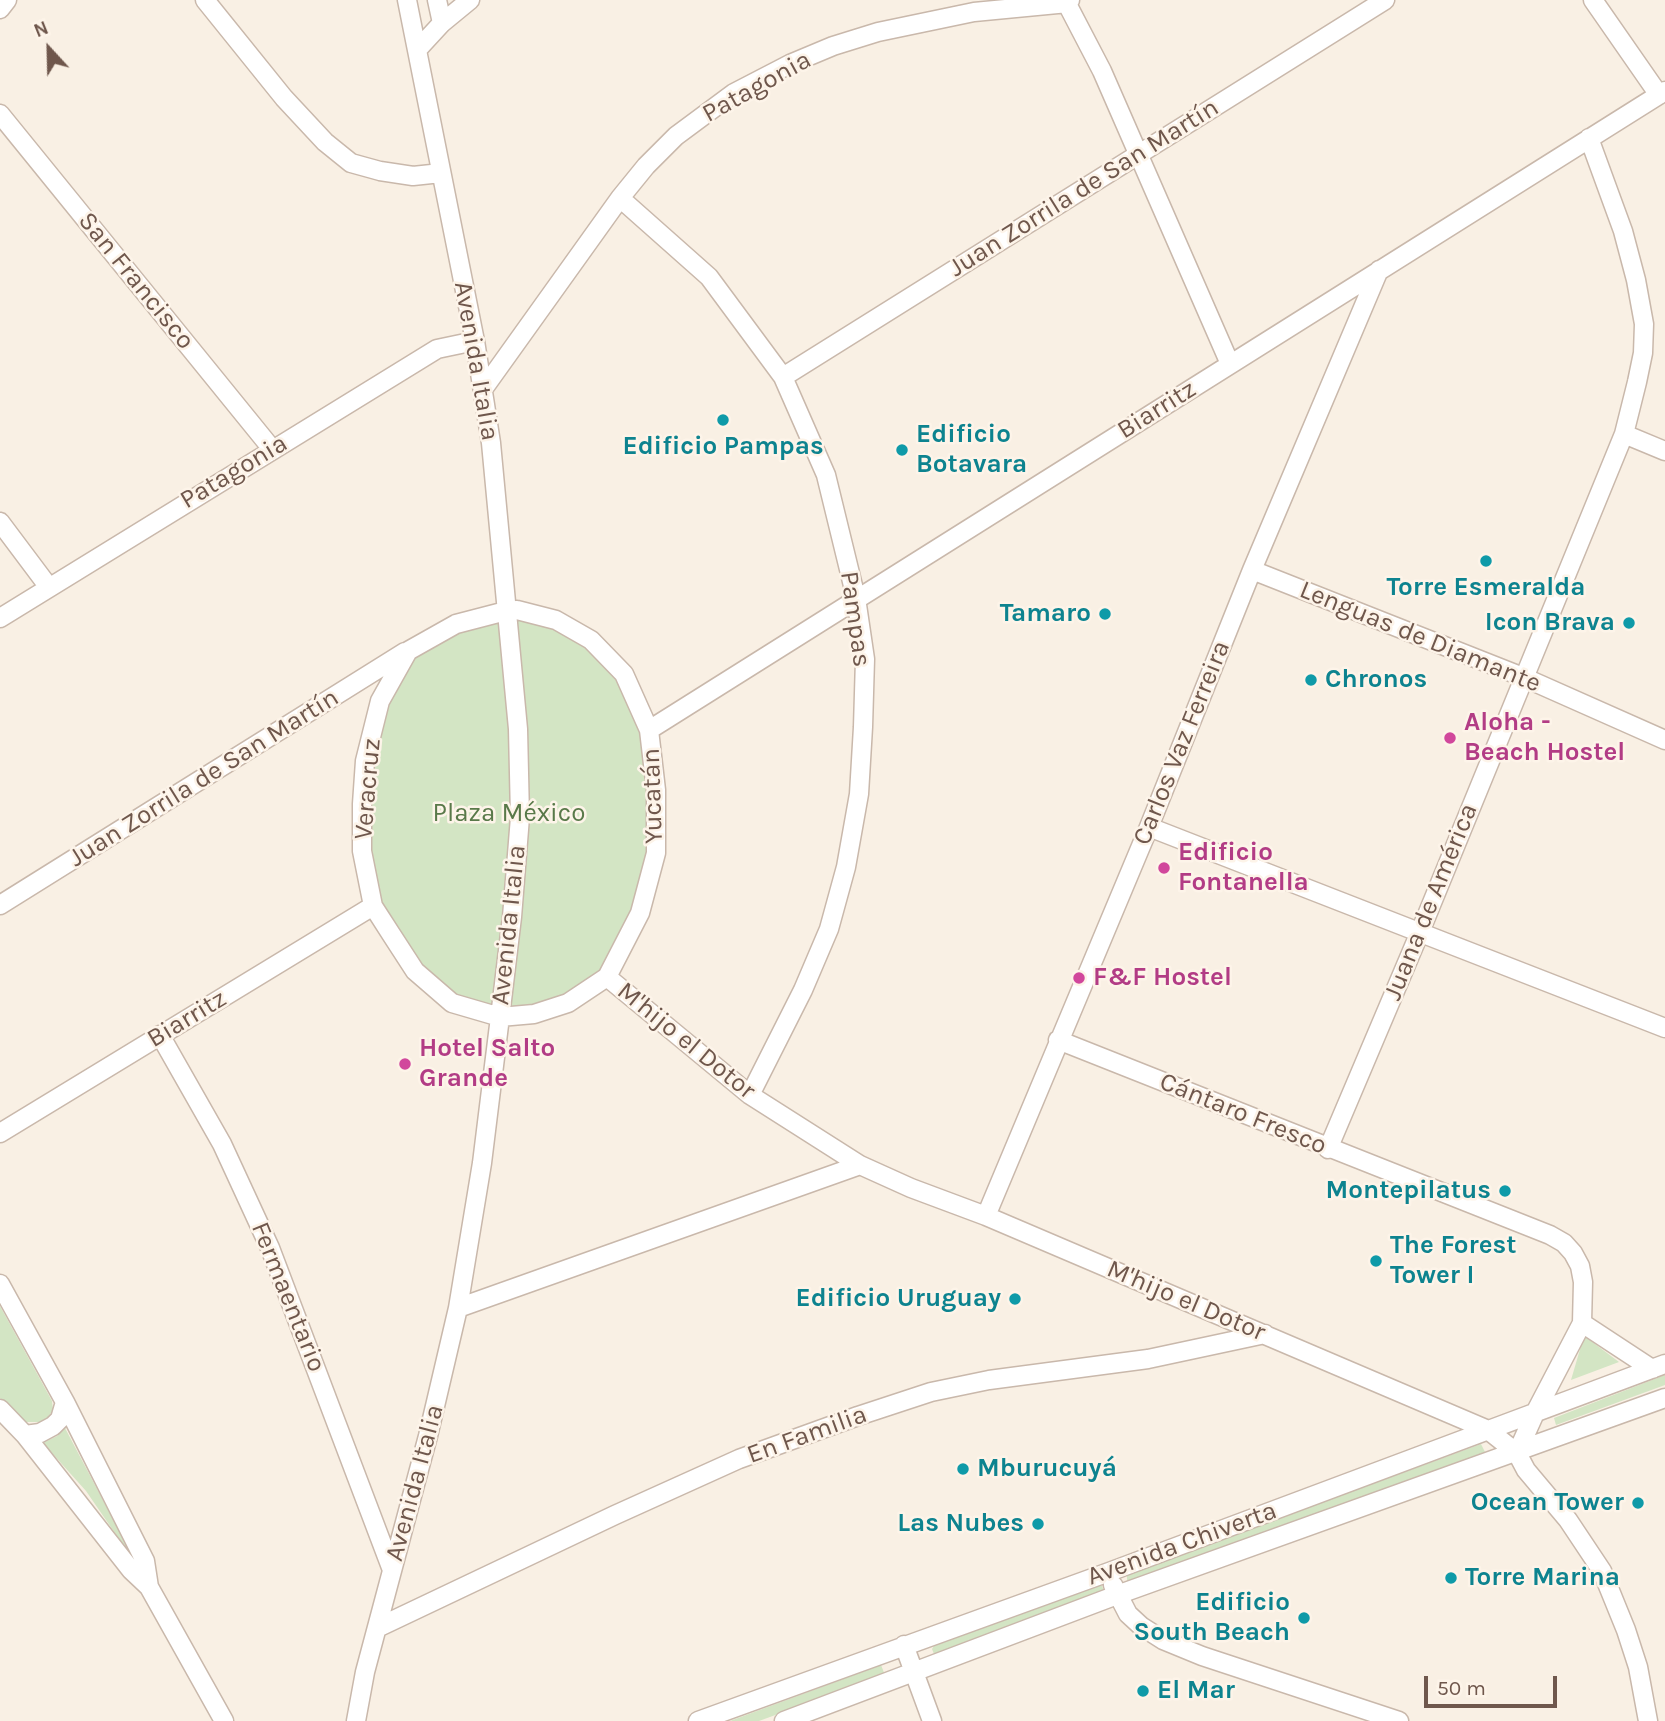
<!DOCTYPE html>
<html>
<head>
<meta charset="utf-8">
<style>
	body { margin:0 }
	#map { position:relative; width:1665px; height:1721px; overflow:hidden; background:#f9f0e4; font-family:Karla,sans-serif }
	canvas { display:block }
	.north { position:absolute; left:14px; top:14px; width:70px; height:70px; -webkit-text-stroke:5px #fdf4e9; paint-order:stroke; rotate:338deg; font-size:19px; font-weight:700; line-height:28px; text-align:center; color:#6f574c }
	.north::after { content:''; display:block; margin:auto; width:24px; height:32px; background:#6f574c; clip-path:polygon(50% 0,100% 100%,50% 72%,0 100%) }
	.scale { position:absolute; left:1424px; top:1676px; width:133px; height:32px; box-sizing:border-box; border:4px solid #6f574c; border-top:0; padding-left:9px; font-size:21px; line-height:24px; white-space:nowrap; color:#6f574c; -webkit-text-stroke:5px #fdf4e9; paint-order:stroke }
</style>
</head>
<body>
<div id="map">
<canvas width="1665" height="1721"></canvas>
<div class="north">N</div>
<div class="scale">50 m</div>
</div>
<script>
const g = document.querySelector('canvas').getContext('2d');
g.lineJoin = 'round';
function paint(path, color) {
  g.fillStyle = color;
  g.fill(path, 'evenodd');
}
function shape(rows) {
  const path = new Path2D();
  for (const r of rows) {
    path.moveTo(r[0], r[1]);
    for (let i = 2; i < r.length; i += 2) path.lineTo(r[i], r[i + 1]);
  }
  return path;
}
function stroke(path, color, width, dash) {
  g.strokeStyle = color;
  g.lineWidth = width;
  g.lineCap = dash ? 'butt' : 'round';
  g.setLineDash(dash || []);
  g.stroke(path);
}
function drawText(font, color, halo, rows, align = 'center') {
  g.font = font + ' Karla,sans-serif';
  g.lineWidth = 5;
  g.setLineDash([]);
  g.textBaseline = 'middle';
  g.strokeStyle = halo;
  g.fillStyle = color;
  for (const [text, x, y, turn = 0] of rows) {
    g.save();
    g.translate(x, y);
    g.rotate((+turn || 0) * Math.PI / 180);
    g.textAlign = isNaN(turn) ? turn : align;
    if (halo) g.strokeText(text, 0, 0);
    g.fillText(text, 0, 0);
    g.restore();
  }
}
const green = shape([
	[506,611,556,620,624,674,649,730,656,853,607,977,534,1014,452,1003,391,934,362,851,365,761,408,651],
	[0,1306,52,1401,53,1410,48,1417,40,1422,22,1422,0,1398],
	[1587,1338,1619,1362,1571,1380,1583,1339],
	[1665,1375,1665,1385,1556,1425,1554,1418],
	[65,1428,137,1565,86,1491,43,1443,57,1436],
	[1481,1444,1485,1452,1131,1583,1127,1582,1127,1574],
	[1098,1585,1102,1586,1104,1591,939,1655,934,1654,932,1649,934,1646],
	[881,1665,885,1675,759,1721,730,1721]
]);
const minor = shape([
	[205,0,284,98,325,142,351,163,380,171,413,176,441,173],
	[437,0,442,23],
	[1065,0,1102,71,1230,364],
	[1593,0,1659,95],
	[0,9,7,0],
	[418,49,442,23,470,0],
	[0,114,272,449],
	[620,198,709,277,783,377,826,475,856,598,865,659,863,727,859,794,846,867,829,929,803,990,750,1095],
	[783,377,1385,0],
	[484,388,620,198,646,166,676,136,734,93,790,64,833,46,878,32,974,12,1068,3,1070,0],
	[1624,434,1665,451],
	[0,522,48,586],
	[1252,570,1523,677,1665,740],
	[517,610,556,620,591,640,624,674,649,730,656,790,656,853,640,913,607,977,568,1003,534,1014,500,1017,452,1003,415,971,391,934,373,906,362,851,362,804,365,761,380,701,408,651,456,624,506,611,517,610],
	[0,618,437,349,475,341],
	[649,730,1665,91],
	[1149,827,1665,1028],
	[0,905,405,652],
	[607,977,750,1095,860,1165,911,1188,986,1216,1488,1430,1517,1453,1526,1470,1568,1520,1602,1571,1626,1630,1638,1667,1648,1721],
	[160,1035,222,1144,270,1248,392,1570],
	[1058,1040,1550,1235,1564,1243,1573,1253,1580,1266,1583,1282,1582,1323,1535,1413,1517,1453],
	[0,1133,373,906],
	[1328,1149,1420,932,1624,434,1637,382,1643,353,1644,324,1636,280,1623,231,1589,138],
	[986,1216,1149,827,1252,570,1379,270],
	[0,1284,65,1402,145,1561,149,1587],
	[458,1308,860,1165],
	[1582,1323,1652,1369],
	[0,1409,25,1435,131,1570,149,1587,224,1721],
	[25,1435,40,1433,53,1426,60,1419,65,1402],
	[1113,1585,1128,1614,1141,1626,1163,1640,1202,1656,1399,1721],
	[377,1628,615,1515,739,1459,858,1416,931,1392,989,1380,1148,1359,1265,1334],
	[904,1645,932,1721],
	[356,1721,365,1672,428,1436,458,1308,482,1163,500,1017,512,917,520,817,518,729,491,443,475,341,407,0],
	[698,1721,1109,1572,1665,1364],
	[784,1721,1117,1595,1665,1398]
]);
const markers = [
	[723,420,7,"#0f9aa8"],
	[902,450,7,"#0f9aa8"],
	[1486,561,7,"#0f9aa8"],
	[1105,614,7,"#0f9aa8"],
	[1629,623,7,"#0f9aa8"],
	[1311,680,7,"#0f9aa8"],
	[1450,738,7,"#d1479c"],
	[1164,868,7,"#d1479c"],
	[1079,978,7,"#d1479c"],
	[405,1064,7,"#d1479c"],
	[1505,1191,7,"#0f9aa8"],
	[1376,1261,7,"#0f9aa8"],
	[1015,1299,7,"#0f9aa8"],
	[963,1469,7,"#0f9aa8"],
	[1638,1503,7,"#0f9aa8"],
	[1038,1524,7,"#0f9aa8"],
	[1451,1578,7,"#0f9aa8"],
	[1304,1618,7,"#0f9aa8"],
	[1143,1691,7,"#0f9aa8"]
];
const streetNames = [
	["Patagonia",757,87,-29],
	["Juan Zorrila de San Martín",1084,188,-32],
	["San Francisco",136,281,51],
	["Avenida Italia",476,361,80],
	["Biarritz",1157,410,-32],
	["Patagonia",234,472,-31],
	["Pampas",855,619,82],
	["Lenguas de Diamante",1420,637,22],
	["Carlos Vaz Ferreira",1182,743,-68],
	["Juan Zorrila de San Martín",204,778,-32],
	["Veracruz",368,789,-85],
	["Yucatán",653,796,-92],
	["Juana de América",1431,902,-68],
	["Avenida Italia",509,925,-84],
	["Biarritz",187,1019,-31],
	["M'hijo el Dotor",686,1041,39],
	["Cántaro Fresco",1243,1114,22],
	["Fermaentario",288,1297,68],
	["M'hijo el Dotor",1186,1301,23],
	["En Familia",807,1435,-20],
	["Avenida Italia",415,1483,-75],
	["Avenida Chiverta",1182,1544,-20]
];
const cultureNames = [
	["Edificio",916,435,"left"],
	["Botavara",916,465,"left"],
	["Edificio Pampas",723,447,"center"],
	["Torre Esmeralda",1486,588,"center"],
	["Tamaro",1091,614],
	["Icon Brava",1615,623],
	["Chronos",1325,680,"left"],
	["Montepilatus",1491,1191],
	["The Forest",1390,1246,"left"],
	["Tower I",1390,1276,"left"],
	["Edificio Uruguay",1001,1299],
	["Mburucuyá",977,1469,"left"],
	["Ocean Tower",1624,1503],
	["Las Nubes",1024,1524],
	["Torre Marina",1465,1578,"left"],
	["Edificio",1290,1603],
	["South Beach",1290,1633],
	["El Mar",1157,1691,"left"]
];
const hotelNames = [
	["Aloha -",1464,723],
	["Beach Hostel",1464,753],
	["Edificio",1178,853],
	["Fontanella",1178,883],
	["F&F Hostel",1093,978],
	["Hotel Salto",419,1049],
	["Grande",419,1079]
];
const parkNames = [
	["Plaza México",509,814]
];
paint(green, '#d3e5c4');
stroke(minor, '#c9b8ab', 21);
stroke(minor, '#fff', 18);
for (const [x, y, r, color] of markers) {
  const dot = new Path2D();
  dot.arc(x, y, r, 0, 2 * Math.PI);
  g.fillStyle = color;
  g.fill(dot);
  stroke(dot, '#fdf4e9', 2.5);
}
drawText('26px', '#6f574c', '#fdf4e9', streetNames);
drawText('bold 26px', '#0d838f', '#fdf4e9', cultureNames, 'right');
drawText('bold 26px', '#b23c85', '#fdf4e9', hotelNames, 'left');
drawText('26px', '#597949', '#fdf4e9', parkNames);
</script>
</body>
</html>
